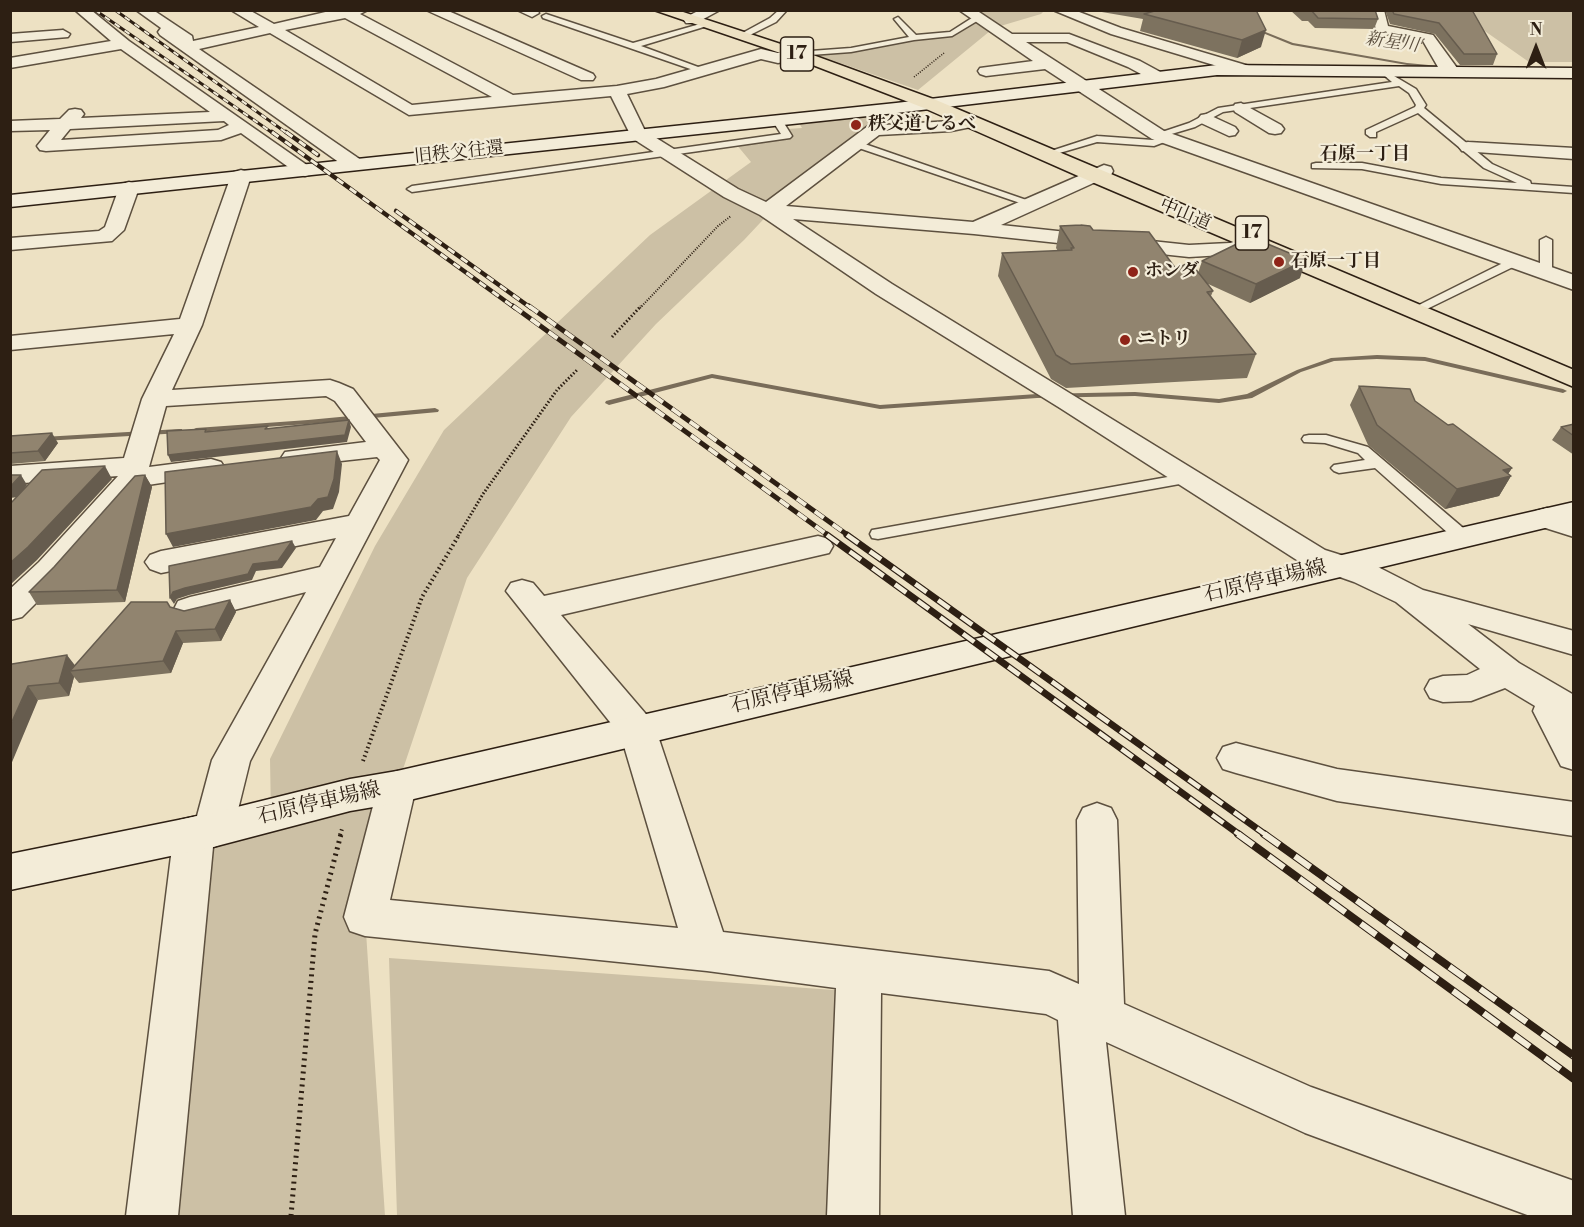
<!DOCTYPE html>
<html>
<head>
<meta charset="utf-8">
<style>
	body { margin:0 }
	#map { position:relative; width:1584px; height:1227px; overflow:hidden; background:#ede1c3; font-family:"Libre Bodoni",serif }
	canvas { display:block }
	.frame { position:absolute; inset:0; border:12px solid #2d1f13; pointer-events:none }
	.north { position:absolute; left:1506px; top:18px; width:60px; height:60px; -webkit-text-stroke:4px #f3ecd8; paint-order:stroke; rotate:0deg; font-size:16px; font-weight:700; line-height:24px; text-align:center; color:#2d1f13 }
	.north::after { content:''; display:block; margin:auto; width:21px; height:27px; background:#2d1f13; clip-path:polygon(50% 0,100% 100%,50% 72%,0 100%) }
</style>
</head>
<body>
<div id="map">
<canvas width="1584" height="1227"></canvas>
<div class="frame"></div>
<div class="north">N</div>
</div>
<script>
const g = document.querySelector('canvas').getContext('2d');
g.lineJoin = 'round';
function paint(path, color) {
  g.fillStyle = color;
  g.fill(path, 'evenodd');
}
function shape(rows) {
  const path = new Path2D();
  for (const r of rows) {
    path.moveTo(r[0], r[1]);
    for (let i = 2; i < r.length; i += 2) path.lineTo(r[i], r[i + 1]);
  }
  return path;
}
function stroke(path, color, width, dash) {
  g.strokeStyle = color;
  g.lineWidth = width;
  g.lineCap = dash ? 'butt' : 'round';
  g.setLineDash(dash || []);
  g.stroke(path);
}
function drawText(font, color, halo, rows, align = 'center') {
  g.font = font + ' "Libre Bodoni","Noto Serif JP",serif';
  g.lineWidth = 4.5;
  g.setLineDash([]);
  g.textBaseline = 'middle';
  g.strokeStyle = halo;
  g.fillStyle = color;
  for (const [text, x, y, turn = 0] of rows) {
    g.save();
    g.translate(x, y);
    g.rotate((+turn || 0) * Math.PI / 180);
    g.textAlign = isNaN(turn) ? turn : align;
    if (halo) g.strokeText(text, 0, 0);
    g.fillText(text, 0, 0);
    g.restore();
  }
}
const green = shape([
	[1466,10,1573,11,1573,62,1529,62,1479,27],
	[985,11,1044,11,1041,14,997,27,976,14],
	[980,20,990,31,918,90,814,54,953,36],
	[890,113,790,191,744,240,656,324,571,417,467,578,397,787,365,917,385,1216,153,1216,194,832,271,815,270,759,375,546,444,430,650,235,751,162,736,144,791,137,787,129,802,128,799,123],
	[389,958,848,991,838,1216,397,1216]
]);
const stream = shape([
	[1253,27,1293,43,1407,63,1450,67,1448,68,1407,65,1292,45,1253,29,1253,27],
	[1377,355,1425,357,1563,389,1567,391,1563,393,1425,361,1377,359,1334,361,1301,372,1252,398,1219,403,1135,396,1037,398,880,409,712,378,609,405,605,403,606,401,712,374,880,405,1037,394,1135,392,1219,399,1247,394,1297,370,1331,358,1377,355],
	[435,408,439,410,438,412,308,424,196,432,192,430,196,428,308,420,435,408],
	[179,429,182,429,182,433,43,441,39,439,43,437,179,429]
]);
const pathFar4 = shape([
	[914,77,944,53]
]);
const pathFar3 = shape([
	[640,308,718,226,731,216]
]);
const pathFar2 = shape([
	[612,337,641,306],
	[458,536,483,494,557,390,577,370]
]);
const pathFar1 = shape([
	[363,761,422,597,459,535],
	[340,835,342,829]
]);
const path = shape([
	[291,1216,315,934,341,834]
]);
const lane = shape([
	[779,10,787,10,776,22,744,38,737,36,770,18,779,10],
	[546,14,633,43,707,22,707,26,641,46,709,71,702,73,543,18,542,16,546,14],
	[975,16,982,18,952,36,914,40,851,52,797,56,793,54,797,52,851,48,909,37,894,19,898,17,916,35,950,32,975,16],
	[1389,73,1416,89,1426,105,1424,108,1492,164,1530,181,1531,184,1574,187,1574,193,1441,184,1362,169,1312,168,1312,164,1316,163,1362,163,1441,178,1517,183,1484,168,1418,113,1376,132,1376,137,1370,137,1366,134,1366,130,1415,107,1416,105,1409,93,1399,86,1223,112,1195,127,1158,138,1153,135,1189,123,1218,108,1392,82,1385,76,1389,73],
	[777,117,782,120,792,136,790,138,412,192,407,189,412,186,781,134,772,120,777,117],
	[1097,136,1153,140,1167,136,1172,139,1154,146,1097,142,1056,154,1051,151,1097,136],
	[853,142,859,142,1035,203,1030,206,1026,205,853,146,853,142],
	[1546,237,1552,240,1552,274,1546,278,1540,274,1540,240,1546,237],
	[1513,258,1517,259,1517,265,1429,308,1425,309,1419,305,1513,258],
	[1309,435,1326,435,1368,447,1469,533,1471,537,1469,541,1457,541,1375,468,1339,473,1334,471,1331,468,1334,465,1365,460,1358,453,1325,443,1304,442,1302,439,1304,436,1309,435],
	[1190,473,1198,478,1196,481,878,539,872,538,870,534,872,530,878,529,1190,473]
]);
const street = shape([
	[75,10,91,10,129,41,314,170,312,174,305,176,298,174,241,133,221,140,46,151,40,150,37,146,50,130,10,131,10,121,60,119,69,110,75,109,81,110,84,114,81,118,210,112,121,49,10,68,10,58,111,41,75,10],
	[224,121,229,125,218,130,61,140,70,129,224,121],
	[136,10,153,10,192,36,193,41,259,27,231,10,249,10,274,24,334,10,368,10,360,14,513,95,617,86,656,79,761,49,778,53,800,50,805,52,808,55,805,58,778,63,761,59,664,87,627,94,645,131,738,189,766,202,868,126,951,121,970,117,976,118,979,122,976,126,951,131,879,135,786,206,973,222,1104,165,1111,167,1113,171,1111,175,1001,225,1189,245,1230,243,1250,237,1258,238,1261,243,1258,248,1241,254,1189,257,974,234,793,219,892,284,1325,550,1376,566,1423,590,1574,631,1574,655,1468,624,1519,663,1574,695,1574,770,1561,766,1533,711,1535,706,1505,688,1471,701,1443,702,1430,698,1425,689,1430,680,1443,676,1467,675,1480,669,1396,602,1354,582,1303,564,1060,408,876,294,760,215,724,197,632,138,611,96,409,115,270,33,199,49,361,160,363,164,361,168,354,170,347,168,160,35,158,32,161,28,136,10],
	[345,18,492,97,412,105,285,30,345,18],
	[426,10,446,10,593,74,595,77,593,80,581,80,426,10],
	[517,10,537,10,539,13,532,17,517,10],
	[700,10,720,10,696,23,686,23,684,20,686,17,700,10],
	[959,10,976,10,1012,34,1069,34,1140,61,1164,74,1166,77,1164,80,1152,80,1128,67,1067,42,1026,42,1164,131,1574,275,1574,290,1152,139,1045,69,986,76,980,74,978,71,980,68,1033,61,959,10],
	[1053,10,1074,10,1121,28,1249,66,1251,69,1249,72,1237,72,1111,34,1053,10],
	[1370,10,1384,10,1388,26,1433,35,1460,72,1458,75,1446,75,1438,67,1423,41,1377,32,1370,10],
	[63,30,70,34,68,37,10,42,10,34,63,30],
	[1241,103,1281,125,1284,129,1281,133,1275,134,1269,133,1235,112,1233,108,1235,104,1241,103],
	[1207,114,1235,127,1238,131,1235,135,1229,136,1201,123,1198,119,1201,115,1207,114],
	[1468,142,1574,148,1574,159,1462,151,1459,147,1462,143,1468,142],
	[241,170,248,172,251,176,202,325,172,390,330,380,339,383,353,389,408,460,250,761,233,830,227,842,213,847,178,1216,126,1216,174,832,180,820,197,816,212,760,306,592,190,621,178,617,174,609,178,601,190,597,320,567,336,538,161,573,150,569,145,562,150,555,161,551,349,516,380,460,377,457,295,466,285,464,281,458,285,452,366,442,335,401,326,396,166,406,149,467,211,459,221,462,225,468,221,474,141,486,61,578,22,617,10,620,10,589,39,562,118,476,10,484,10,466,124,458,142,399,174,334,10,350,10,336,180,319,231,176,234,172,241,170],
	[129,182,136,184,139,188,124,230,112,241,10,250,10,238,99,231,105,227,119,188,122,184,129,182],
	[1547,508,1574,516,1574,537,1536,525,1532,518,1536,511,1547,508],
	[818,536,829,539,833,546,829,553,561,615,651,720,656,730,723,932,1049,971,1079,984,1077,820,1083,808,1097,803,1111,808,1117,820,1124,1004,1311,1087,1574,1181,1574,1216,1530,1216,1305,1133,1106,1042,1125,1216,1073,1216,1058,1020,1046,1014,881,993,879,1216,827,1216,836,988,707,971,365,936,350,931,344,917,378,787,383,776,397,771,411,776,416,787,390,900,678,928,621,736,506,591,511,583,522,580,533,583,544,596,818,536],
	[1236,743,1337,769,1574,802,1574,836,1337,801,1236,773,1223,769,1217,758,1223,747,1236,743]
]);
const secondary = shape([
	[1217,65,1574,68,1574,78,1217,75,896,113,10,207,10,195,896,103,1217,65],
	[1574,502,1574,521,397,803,350,811,213,847,10,890,10,854,213,813,350,779,397,771,1574,502]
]);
const highway = shape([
	[654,10,677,10,802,51,936,100,1574,370,1574,387,1085,179,924,108,792,57,654,10]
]);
const railFar4 = shape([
	[95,10,274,134],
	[115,10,288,134]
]);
const railFar3 = shape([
	[272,132,515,308],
	[286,132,318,155],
	[396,211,531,308]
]);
const railFar2 = shape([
	[513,306,829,536],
	[529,306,849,536]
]);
const railFar1 = shape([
	[827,535,1240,835],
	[847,535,1266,835]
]);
const rail = shape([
	[1238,834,1574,1079],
	[1264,834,1574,1056]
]);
const wall = shape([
	[1090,10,1256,10,1261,47,1237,58,1140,31,1143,19],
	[1290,10,1375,10,1378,19,1374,29,1315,28,1308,21,1302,21],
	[1385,10,1472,10,1497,54,1493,65,1460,65,1435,34,1390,24],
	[1392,32,1424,39,1422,44,1393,42,1390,37],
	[1060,226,1093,230,1176,269,1198,273,1202,261,1300,278,1250,303,1206,283,1213,291,1211,296,1256,354,1247,378,1066,388,1051,379,998,276,1002,253,1058,251,1056,248],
	[1359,386,1415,401,1448,425,1512,468,1508,474,1511,476,1499,496,1445,509,1368,445,1350,405],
	[1574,424,1574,455,1552,440,1561,427],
	[10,436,58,443,45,461,10,464],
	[145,475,152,487,125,602,37,605,29,592],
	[230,600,236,612,221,641,183,643,171,673,79,683,74,677,69,696,38,700,10,666,75,666,170,607,184,611]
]);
const shadedWall = shape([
	[1266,30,1261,47,1237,58,1242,40],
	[1306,260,1300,278,1250,303,1256,284],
	[349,420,351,427,347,442,171,462,168,455],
	[52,433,58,443,45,461,38,451],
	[337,451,342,464,339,492,333,509,323,511,316,520,173,547,166,534],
	[105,466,112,479,37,560,10,585,10,563],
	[1512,468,1506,477,1511,476,1499,496,1445,509,1457,489,1503,470],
	[21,475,27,485,18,497,10,498,10,487],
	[145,475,152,487,125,602,117,590],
	[292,541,296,548,282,568,256,571,252,580,189,595,177,599,174,604,170,598,173,592,253,564],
	[230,600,236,612,221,641,215,629],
	[176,631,183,643,171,673,163,661],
	[67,655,77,668,70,671,74,677,69,696,59,683],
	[28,686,38,700,10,767,10,726]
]);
const building = shape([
	[1158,10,1256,10,1266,30,1242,40,1144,14,1158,10],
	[1311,10,1375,10,1378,19,1318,18,1311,10],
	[1392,10,1472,10,1497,54,1464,54,1439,23,1394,14,1392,10],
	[1392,32,1424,39,1395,37,1392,32],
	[1081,225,1090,226,1093,230,1149,232,1176,269,1190,262,1213,291,1207,292,1256,354,1071,364,1056,355,1002,253,1072,250,1071,248,1074,248,1060,226,1081,225],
	[1251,237,1306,260,1256,284,1202,261,1251,237],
	[1359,386,1410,389,1415,401,1448,425,1453,424,1512,468,1503,470,1511,476,1457,489,1377,425,1359,386],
	[349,420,345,435,168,455,167,431,206,429,205,432,268,426,265,429,349,420],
	[1574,424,1574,436,1561,427,1574,424],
	[52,433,38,451,10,453,10,436,52,433],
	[337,451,334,479,328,497,318,499,311,507,166,534,165,472,337,451],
	[105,466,28,547,10,563,10,504,42,470,105,466],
	[10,475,21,475,10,487,10,475],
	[145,475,117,590,29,592,54,567,135,476,145,475],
	[292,541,278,561,253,564,248,574,185,588,173,592,170,598,169,566,292,541],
	[230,600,215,629,176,631,163,661,70,671,131,602,167,602,170,607,184,611,230,600],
	[67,655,59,683,28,686,10,726,10,666,12,664,67,655]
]);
const markers = [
	[856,125,6,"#8f2418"],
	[1279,262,6,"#8f2418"],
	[1133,272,6,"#8f2418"],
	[1125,340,6,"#8f2418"]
];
const farWaternames = [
	["新星川",1392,43,8]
];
const farPoinames = [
	["秩父道しるべ",868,125],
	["石原一丁目",1291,262],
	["ホンダ",1145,272],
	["ニトリ",1137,340]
];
const farStreetnames = [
	["旧秩父往還",459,153,-6],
	["中山道",1185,215,23]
];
const farNeighbourhoodnames = [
	["石原一丁目",1365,155]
];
const shields = [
	[797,54,33],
	[1252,233,33]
];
const shieldNames = [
	["17",797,54],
	["17",1252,233]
];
const streetNames = [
	["石原停車場線",1265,582,-13],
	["石原停車場線",792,693,-13],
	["石原停車場線",319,804,-13]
];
paint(green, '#ccc0a5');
paint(stream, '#796c59');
stroke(lane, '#5d503f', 3);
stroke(street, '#5d503f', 3);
stroke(secondary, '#2d1f13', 3);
stroke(highway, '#2d1f13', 3);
stroke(pathFar4, '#2d1f13', 1.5, [1, 1.5]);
stroke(pathFar3, '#2d1f13', 2, [1, 1.5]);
stroke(pathFar2, '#2d1f13', 3, [1.5, 2]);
stroke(pathFar1, '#2d1f13', 4, [1.5, 3]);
stroke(path, '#2d1f13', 5, [2, 4.5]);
paint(lane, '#f3ecd8');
paint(street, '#f3ecd8');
paint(secondary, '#f3ecd8');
paint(highway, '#ede1c3');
stroke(railFar4, '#2d1f13', 3);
stroke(railFar3, '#2d1f13', 4.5);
stroke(railFar2, '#2d1f13', 5);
stroke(railFar1, '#2d1f13', 7);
stroke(rail, '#2d1f13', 8);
stroke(railFar4, '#f3ecd8', 2, [6]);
stroke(railFar3, '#f3ecd8', 3, [8]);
stroke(railFar2, '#f3ecd8', 4, [11]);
stroke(railFar1, '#f3ecd8', 4.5, [14]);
stroke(rail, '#f3ecd8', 6, [19]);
paint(wall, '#7d725f');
paint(shadedWall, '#665c4e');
paint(building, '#91846f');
stroke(building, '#665c4e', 1.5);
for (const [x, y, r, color] of markers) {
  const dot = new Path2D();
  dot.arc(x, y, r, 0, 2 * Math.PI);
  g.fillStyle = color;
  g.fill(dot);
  stroke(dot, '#f3ecd8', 2);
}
drawText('italic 18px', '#594c3c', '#f3ecd8', farWaternames);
drawText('bold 18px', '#2d1f13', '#f3ecd8', farPoinames, 'left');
drawText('18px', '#2d1f13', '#f3ecd8', farStreetnames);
drawText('bold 18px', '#2d1f13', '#f3ecd8', farNeighbourhoodnames);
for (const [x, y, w] of shields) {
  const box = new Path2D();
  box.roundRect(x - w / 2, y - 17, w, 34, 4.5);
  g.fillStyle = '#f3ecd8';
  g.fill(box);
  stroke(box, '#2d1f13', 1.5);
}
drawText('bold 20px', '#2d1f13', null, shieldNames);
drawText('21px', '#2d1f13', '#f3ecd8', streetNames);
</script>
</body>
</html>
